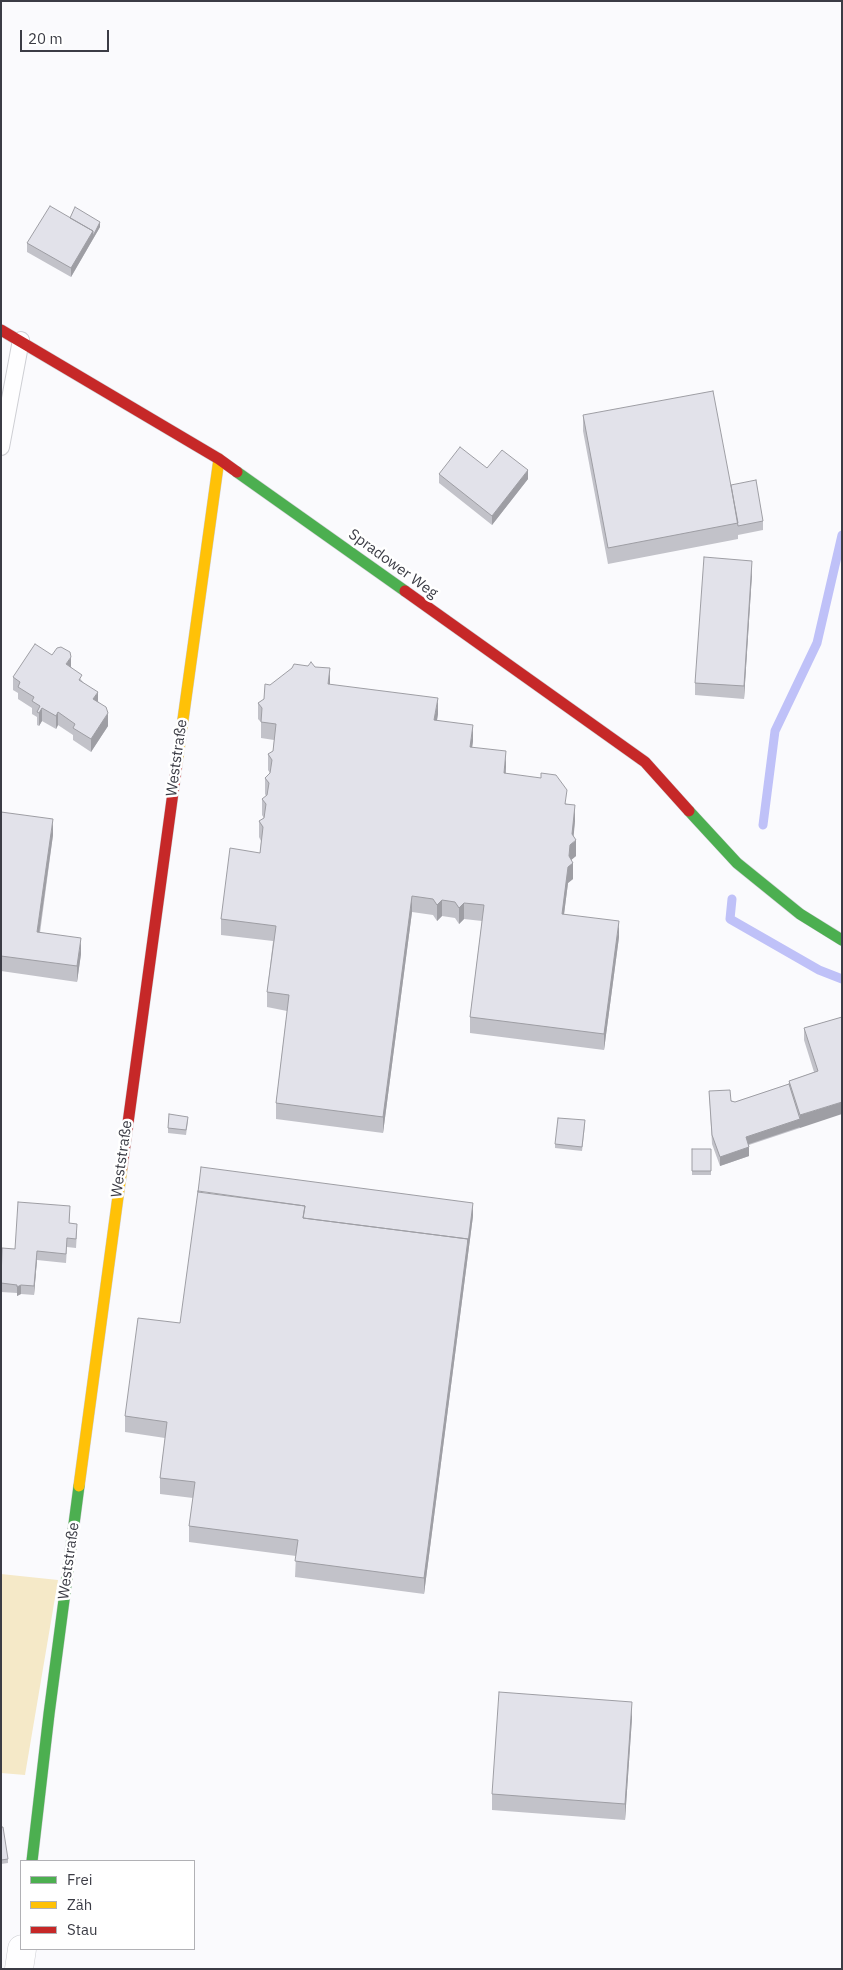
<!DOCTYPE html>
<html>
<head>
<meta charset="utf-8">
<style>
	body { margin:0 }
	#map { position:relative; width:843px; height:1970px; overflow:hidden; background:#fafafd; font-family:"IBM Plex Sans",sans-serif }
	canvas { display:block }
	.frame { position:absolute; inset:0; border:2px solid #3b3c45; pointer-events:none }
	.legend { position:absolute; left:20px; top:1860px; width:175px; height:90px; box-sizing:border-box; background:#fff; border:1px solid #b1b1b5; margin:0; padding:6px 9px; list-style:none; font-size:15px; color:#3b3c45 }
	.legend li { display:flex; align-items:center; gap:10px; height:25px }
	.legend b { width:25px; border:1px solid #b1b1b5 }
	.scale { position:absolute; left:20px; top:30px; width:89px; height:22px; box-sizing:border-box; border:2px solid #3b3c45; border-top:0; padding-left:6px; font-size:15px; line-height:18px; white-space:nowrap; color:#3b3c45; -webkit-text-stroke:4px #fff; paint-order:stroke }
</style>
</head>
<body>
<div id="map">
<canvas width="843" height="1970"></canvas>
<div class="frame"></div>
<ul class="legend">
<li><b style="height:6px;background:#4caf50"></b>Frei</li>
<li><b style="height:6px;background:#ffc107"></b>Zäh</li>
<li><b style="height:6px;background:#c62828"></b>Stau</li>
</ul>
<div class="scale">20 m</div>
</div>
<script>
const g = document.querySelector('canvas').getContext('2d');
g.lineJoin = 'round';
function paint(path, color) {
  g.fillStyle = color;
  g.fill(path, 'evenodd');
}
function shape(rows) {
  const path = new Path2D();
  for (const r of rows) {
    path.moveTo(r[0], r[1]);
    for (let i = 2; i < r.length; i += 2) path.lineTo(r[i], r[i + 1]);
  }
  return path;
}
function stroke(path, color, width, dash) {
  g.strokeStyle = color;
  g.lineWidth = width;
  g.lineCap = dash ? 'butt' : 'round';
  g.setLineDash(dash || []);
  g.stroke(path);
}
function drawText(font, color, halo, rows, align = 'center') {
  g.font = font + ' "IBM Plex Sans",sans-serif';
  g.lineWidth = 5;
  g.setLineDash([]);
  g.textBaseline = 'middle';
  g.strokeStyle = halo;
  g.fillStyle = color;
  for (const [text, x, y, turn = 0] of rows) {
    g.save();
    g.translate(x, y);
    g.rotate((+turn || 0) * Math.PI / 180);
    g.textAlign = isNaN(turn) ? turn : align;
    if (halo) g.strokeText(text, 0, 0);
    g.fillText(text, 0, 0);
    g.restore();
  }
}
const green = shape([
	[1,1574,58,1580,25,1775,1,1773]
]);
const stream = shape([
	[763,825,775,731,817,643,842,535],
	[732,899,730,919,819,970,842,979]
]);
const lane = shape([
	[1,447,21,340]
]);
const street = shape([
	[19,1969,22,1949]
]);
const fast = shape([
	[237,472,405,591],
	[689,811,737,863,800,914,842,940],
	[32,1861,49,1714,79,1486]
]);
const slow = shape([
	[177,763,219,459],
	[79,1486,122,1167]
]);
const jam = shape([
	[1,330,219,459,237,472],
	[405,591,645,762,689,811],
	[122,1167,177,763]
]);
const wall = shape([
	[70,218,100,227,71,277,27,252,27,243],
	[583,415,731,485,763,521,763,530,738,535,738,539,608,564,583,431],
	[487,468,528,479,492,525,439,483,439,474],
	[752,574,744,699,695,695,695,683],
	[71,667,98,701,108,726,91,752,73,740,73,735,58,725,56,729,42,721,39,726,37,725,37,717,32,714,32,708,18,699,18,693,13,690,13,677],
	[270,685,330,685,438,714,437,721,473,741,472,747,506,767,506,774,567,804,575,821,573,836,576,856,571,860,573,879,568,883,564,914,619,937,604,1050,470,1033,470,1017,482,921,464,919,459,924,455,918,442,916,437,921,433,915,412,912,383,1133,276,1119,276,1103,287,1011,267,1007,267,992,273,941,221,935,221,919,260,853,261,841,259,837,259,821,264,818,262,815,262,799,266,796,265,794,265,778,270,773,268,770,268,754,273,751,274,740,261,738,261,722,258,719,258,703,264,699],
	[1,812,53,835,40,933,81,954,77,982,1,971],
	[842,1017,800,1128,749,1145,749,1156,720,1166,712,1144,709,1091,735,1102,789,1084,789,1081,814,1072,804,1040,804,1028],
	[188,1121,186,1135,168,1133,168,1128],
	[585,1125,582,1151,555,1148,555,1144],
	[692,1149,711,1149,711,1175,692,1175],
	[70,1215,69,1223,77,1232,76,1248,67,1247,66,1263,37,1260,34,1295,21,1294,17,1296,17,1293,1,1292,1,1252,15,1249],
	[473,1216,424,1594,295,1577,296,1556,189,1542,189,1526,193,1498,160,1494,160,1478,165,1438,125,1432,125,1416,180,1323],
	[632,1718,625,1820,492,1810,492,1794],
	[1,1827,8,1859,8,1863,1,1864]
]);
const shadedWall = shape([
	[100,222,100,227,71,277,71,268,93,231],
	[528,470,528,479,492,525,492,516],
	[752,561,752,574,744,699,744,686],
	[71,657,71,670,66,664],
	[330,668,330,684,328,684],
	[98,692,98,704,93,699],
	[438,698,438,714,434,736,434,720],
	[42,708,42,721,39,726,39,713],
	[58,712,58,725,56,729,56,716],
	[108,713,108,726,91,752,91,739],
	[473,725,473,741,470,763,470,747],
	[506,751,506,767,504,789,504,773],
	[575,805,575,821,573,843,576,840,576,856,570,861,573,863,573,879,568,883,562,930,562,914],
	[53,819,53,835,37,948,37,932],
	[412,896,412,912,383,1133,383,1117],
	[442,900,442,916,437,921,437,905],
	[464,903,464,919,459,924,459,908],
	[619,921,619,937,604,1050,604,1034],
	[81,938,81,954,77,982,77,966],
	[842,1102,842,1114,800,1128,800,1115],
	[800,1119,800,1127,746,1145,746,1137],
	[749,1147,749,1156,720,1166,720,1157],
	[473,1203,473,1216,424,1594,424,1578,468,1239],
	[37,1251,37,1260,34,1295,34,1286],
	[21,1285,21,1294,17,1296,17,1287],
	[632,1702,632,1718,625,1820,625,1804]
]);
const building = shape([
	[50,206,93,231,71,268,27,243,50,206],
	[75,207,100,222,93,236,93,231,70,218,75,207],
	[713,391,738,523,608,548,583,415,713,391],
	[460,447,487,468,502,450,528,470,492,516,439,474,460,447],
	[756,480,763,521,738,526,731,485,756,480],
	[704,557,752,561,744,686,695,683,704,557],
	[35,644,52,655,57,648,61,647,70,652,71,657,66,664,82,675,79,680,98,692,93,699,106,707,108,713,91,739,73,728,75,724,58,712,56,716,42,708,39,713,37,712,40,706,32,701,34,697,18,687,20,682,13,677,35,644],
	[311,662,315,667,330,668,328,684,438,698,434,720,473,725,470,747,506,751,504,773,541,778,541,773,556,775,567,790,565,804,575,805,572,834,576,840,570,845,569,856,573,863,568,867,562,914,619,921,604,1034,470,1017,484,905,464,903,459,908,455,902,442,900,437,905,433,899,412,896,383,1117,276,1103,289,995,267,992,276,926,221,919,230,848,260,853,263,827,259,821,264,818,266,804,262,799,267,795,269,783,265,778,270,773,272,760,268,754,273,751,276,724,261,722,262,708,258,703,264,699,265,684,270,685,292,668,294,664,308,666,311,662],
	[1,812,53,819,37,932,81,938,77,966,1,956,1,812],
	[842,1017,842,1102,800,1115,789,1081,818,1071,804,1028,842,1017],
	[789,1084,800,1119,746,1137,749,1147,720,1157,712,1135,709,1091,730,1090,731,1101,735,1102,789,1084],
	[169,1114,188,1117,186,1130,168,1128,169,1114],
	[558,1118,585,1120,582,1147,555,1144,558,1118],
	[692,1149,711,1149,711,1171,692,1171,692,1149],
	[201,1167,473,1203,468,1243,468,1239,303,1218,305,1206,198,1192,201,1167],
	[198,1191,305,1206,303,1218,468,1239,424,1578,295,1561,298,1540,189,1526,195,1482,160,1478,167,1422,125,1416,138,1318,180,1323,198,1191],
	[18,1202,70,1206,69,1223,77,1224,76,1239,67,1238,66,1254,37,1251,34,1286,21,1285,17,1287,17,1285,1,1283,2,1248,15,1249,18,1202],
	[499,1692,632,1702,625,1804,492,1794,499,1692],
	[1,1827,3,1827,8,1859,1,1860,1,1827]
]);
const streetNames = [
	["Spradower Weg",393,564,36],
	["Weststraße",177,758,-82],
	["Weststraße",122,1159,-82],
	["Weststraße",69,1561,-82]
];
paint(green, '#f5e9c8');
stroke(stream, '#bfc1f8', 9);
stroke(lane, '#cecfd4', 18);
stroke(street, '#cecfd4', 29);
stroke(fast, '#cecfd4', 12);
stroke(slow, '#cecfd4', 12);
stroke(jam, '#cecfd4', 12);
stroke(lane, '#fefeff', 16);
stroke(street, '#fefeff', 28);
stroke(fast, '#4caf50', 11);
stroke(slow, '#ffc107', 11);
stroke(jam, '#c62828', 11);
paint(wall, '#c2c2c9');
paint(shadedWall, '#9e9ea4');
paint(building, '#e2e2ea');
stroke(building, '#9e9ea4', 1);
drawText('15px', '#3b3c45', '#fff', streetNames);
</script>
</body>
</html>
